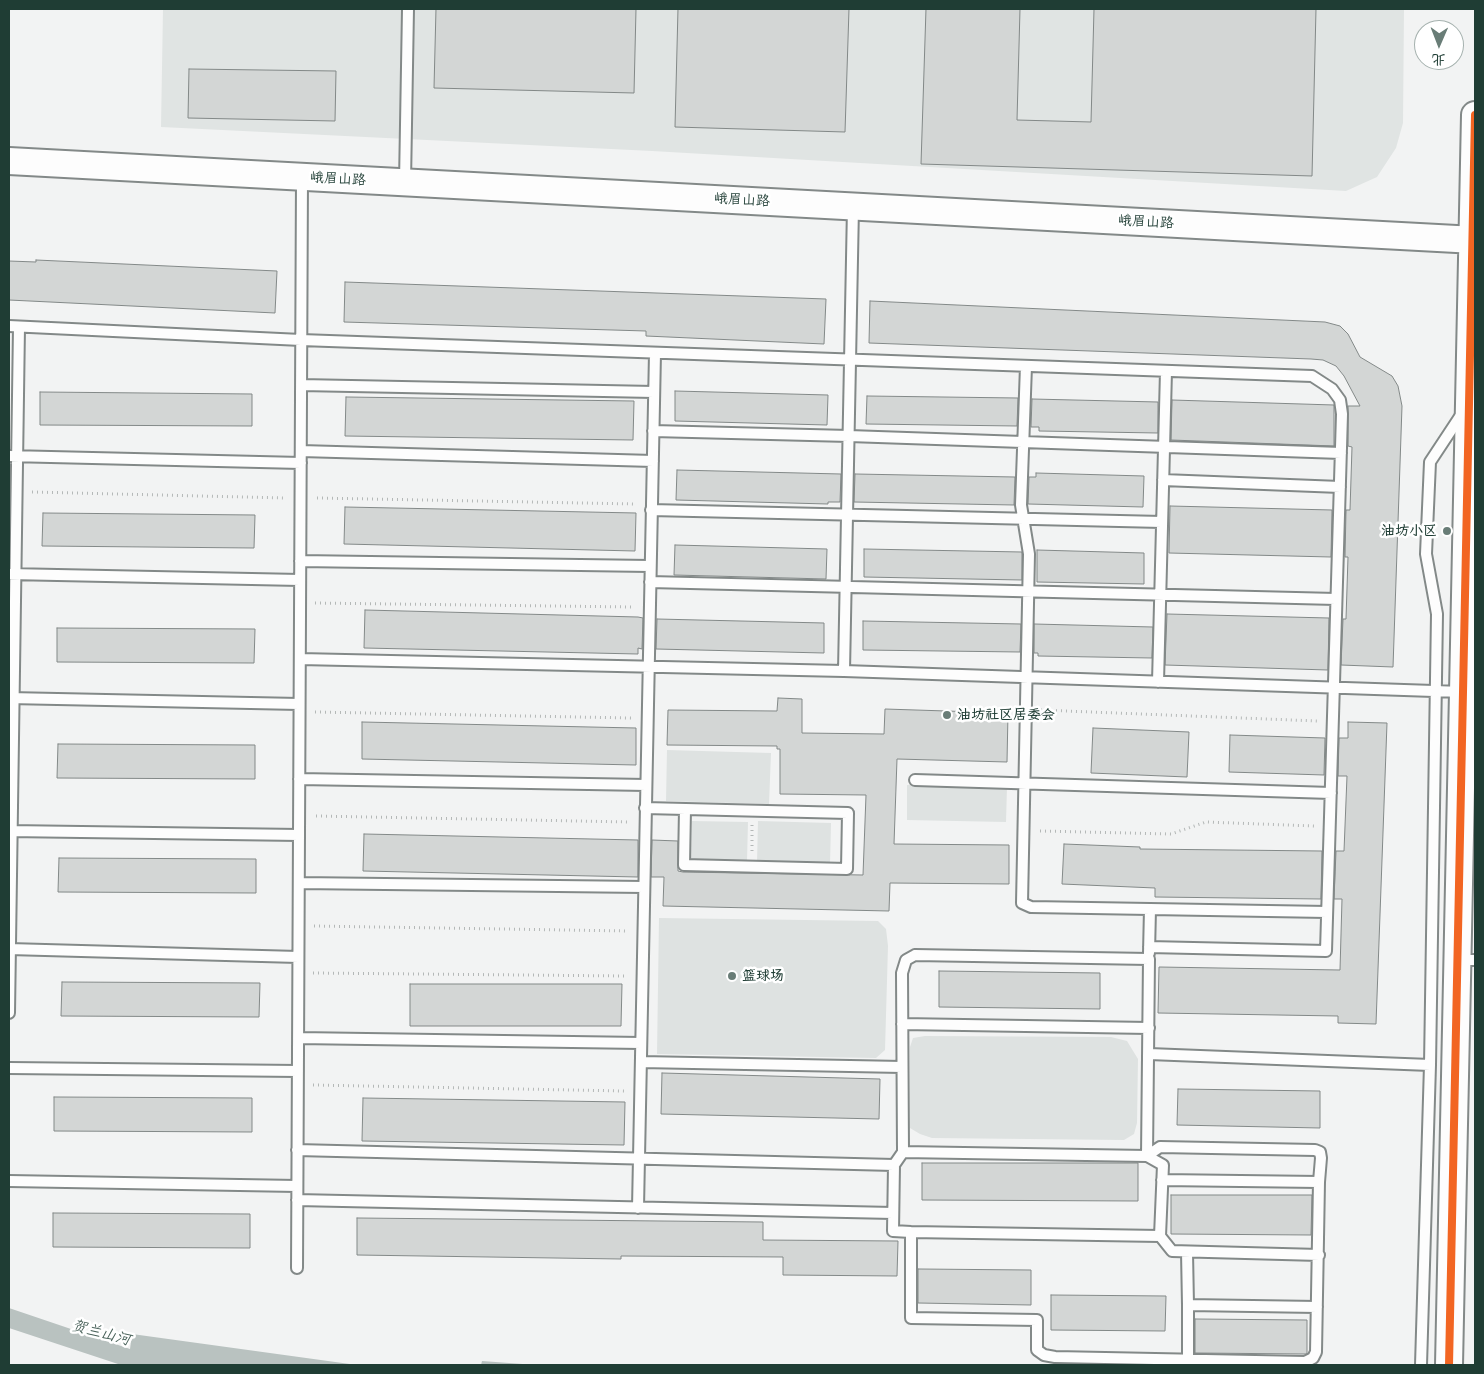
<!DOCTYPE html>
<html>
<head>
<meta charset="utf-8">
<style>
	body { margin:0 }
	#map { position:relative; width:1484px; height:1374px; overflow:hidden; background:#f2f3f3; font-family:"Comic Neue","LXGW WenKai TC",sans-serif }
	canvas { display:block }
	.frame { position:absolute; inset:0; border:10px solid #1f3d34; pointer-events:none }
	.north { position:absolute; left:1414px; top:20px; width:50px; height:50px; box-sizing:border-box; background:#fff; border:1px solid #a5b1ae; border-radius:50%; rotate:181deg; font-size:14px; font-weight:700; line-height:20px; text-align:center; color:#1f3d34 }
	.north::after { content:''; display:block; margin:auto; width:18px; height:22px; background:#697d77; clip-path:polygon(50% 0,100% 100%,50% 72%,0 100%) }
</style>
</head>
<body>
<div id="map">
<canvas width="1484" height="1374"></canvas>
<div class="frame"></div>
<div class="north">北</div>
</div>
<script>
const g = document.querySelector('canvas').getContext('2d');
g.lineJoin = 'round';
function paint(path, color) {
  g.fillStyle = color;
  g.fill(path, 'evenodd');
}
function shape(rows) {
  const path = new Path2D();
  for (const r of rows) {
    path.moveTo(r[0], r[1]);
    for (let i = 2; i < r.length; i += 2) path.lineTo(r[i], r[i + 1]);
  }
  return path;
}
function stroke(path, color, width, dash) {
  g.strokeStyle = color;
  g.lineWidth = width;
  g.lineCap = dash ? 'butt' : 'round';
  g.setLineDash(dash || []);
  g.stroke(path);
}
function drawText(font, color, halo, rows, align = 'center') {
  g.font = font + ' "Comic Neue","LXGW WenKai TC",sans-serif';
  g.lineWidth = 5;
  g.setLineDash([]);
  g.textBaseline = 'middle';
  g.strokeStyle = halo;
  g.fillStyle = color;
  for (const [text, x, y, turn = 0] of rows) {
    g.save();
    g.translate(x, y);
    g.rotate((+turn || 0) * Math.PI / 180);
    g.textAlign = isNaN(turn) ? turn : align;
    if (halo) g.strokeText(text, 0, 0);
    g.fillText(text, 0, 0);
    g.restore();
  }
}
const built = shape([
	[163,9,1404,9,1403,123,1396,148,1377,177,1346,191,652,151,161,127]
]);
const green = shape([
	[667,750,771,753,769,804,666,801],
	[907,785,1007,787,1006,822,907,820],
	[692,821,748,822,747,861,691,860],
	[758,821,831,823,830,864,757,863],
	[659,918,878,921,886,929,888,946,885,1050,876,1058,657,1054],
	[925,1036,1111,1037,1127,1041,1138,1059,1137,1123,1134,1134,1124,1140,932,1138,920,1134,910,1128,910,1047,913,1038]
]);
const water = shape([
	[9,1308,130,1349,132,1334,357,1365,121,1365,9,1328],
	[482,1361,536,1365,481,1365]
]);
const building = shape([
	[436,9,636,9,634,93,434,88,436,9],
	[678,9,849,9,845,132,675,127,678,9],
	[926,9,1020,9,1017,120,1091,122,1094,9,1316,9,1312,176,921,164,926,9],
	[189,69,336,71,335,121,188,118,189,69],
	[36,260,277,271,275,313,9,300,9,261,36,262,36,260],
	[345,282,826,299,824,344,646,336,646,331,344,322,345,282],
	[870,301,1325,322,1340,326,1348,334,1360,357,1392,376,1398,386,1402,406,1393,667,1341,665,1343,619,1346,619,1348,557,1345,557,1346,510,1350,510,1352,447,1348,446,1348,406,1360,406,1344,376,1336,366,1323,360,1311,359,869,343,870,301],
	[675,391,828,395,827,425,675,421,675,391],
	[40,392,252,394,252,426,40,425,40,392],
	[867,396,1018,398,1017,426,866,424,867,396],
	[346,397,634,401,633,440,345,436,346,397],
	[1032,399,1158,402,1158,433,1039,431,1039,427,1031,427,1032,399],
	[1172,400,1334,405,1334,446,1171,440,1172,400],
	[677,470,841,474,840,502,828,502,828,504,676,500,677,470],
	[1036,473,1144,476,1143,507,1028,504,1029,477,1036,477,1036,473],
	[855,474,1015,477,1014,505,854,502,855,474],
	[1170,506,1332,510,1331,557,1169,553,1170,506],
	[345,507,636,513,635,551,344,544,345,507],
	[43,513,255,515,254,548,42,546,43,513],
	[675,545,827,549,826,579,674,575,675,545],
	[864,549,1022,552,1022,580,864,577,864,549],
	[1037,550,1144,553,1144,584,1037,582,1037,550],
	[365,610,638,617,643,618,642,649,638,648,638,654,364,648,365,610],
	[1167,614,1329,618,1328,670,1165,665,1167,614],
	[657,619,824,623,824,653,656,649,657,619],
	[863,621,1021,624,1020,652,863,650,863,621],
	[1034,624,1153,627,1152,658,1038,656,1038,653,1034,653,1034,624],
	[57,628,255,629,254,663,57,662,57,628],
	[778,698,802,699,802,733,884,734,885,709,1008,713,1007,762,897,759,894,844,1009,845,1009,884,890,883,889,911,663,906,664,877,651,877,652,840,678,841,678,871,683,872,863,875,866,795,780,794,780,749,777,749,777,746,667,745,668,710,777,711,778,698],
	[362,722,636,728,636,765,362,759,362,722],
	[1348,722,1387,723,1376,1024,1338,1023,1338,1016,1158,1013,1159,967,1340,970,1342,899,1334,899,1336,851,1344,851,1347,776,1338,776,1339,738,1348,738,1348,722],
	[1093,728,1189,732,1187,777,1091,773,1093,728],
	[1230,735,1325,738,1324,775,1229,772,1230,735],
	[58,744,255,745,255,779,57,778,58,744],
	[364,834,638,840,638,877,363,871,364,834],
	[1064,844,1140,847,1140,849,1322,851,1321,899,1155,897,1155,888,1062,884,1064,844],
	[59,858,256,859,256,893,58,892,59,858],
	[939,971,1100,973,1100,1009,939,1007,939,971],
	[62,982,260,983,259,1017,61,1016,62,982],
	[410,984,622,984,621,1026,410,1026,410,984],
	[662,1073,880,1079,879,1119,661,1114,662,1073],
	[1178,1089,1320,1091,1320,1128,1177,1125,1178,1089],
	[54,1097,252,1098,252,1132,54,1131,54,1097],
	[363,1098,625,1102,624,1145,362,1141,363,1098],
	[922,1163,1138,1163,1138,1201,922,1200,922,1163],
	[1171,1195,1312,1195,1311,1235,1171,1234,1171,1195],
	[53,1213,250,1214,250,1248,53,1247,53,1213],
	[357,1218,763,1222,763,1240,898,1241,897,1276,783,1275,783,1257,621,1256,621,1259,357,1255,357,1218],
	[918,1269,1031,1270,1031,1305,918,1303,918,1269],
	[1051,1295,1166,1296,1165,1331,1051,1330,1051,1295],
	[1195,1319,1307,1320,1307,1354,1195,1353,1195,1319]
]);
const path = shape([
	[32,492,286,498],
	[317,498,636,504],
	[315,603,634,607],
	[1041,710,1317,721],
	[315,712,631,718],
	[316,816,629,822],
	[1040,831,1171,834,1206,822,1314,826],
	[752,851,752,825],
	[314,926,628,931],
	[313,973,627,976],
	[313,1085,624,1091]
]);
const service = shape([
	[405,182,408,9],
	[9,326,301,340,1312,376,1332,389,1340,400,1342,414,1326,951,1149,947],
	[1026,366,1021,505,1029,554,1022,903,1031,907,1150,909,1149,953],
	[301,385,654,392],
	[653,431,849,436,1341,453],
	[301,451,653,461],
	[9,456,301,463],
	[1163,480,1340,487],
	[651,510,1162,522],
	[300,561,650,566],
	[9,574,300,580],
	[650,582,1336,599],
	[300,659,844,671,1463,692],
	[844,671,853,207],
	[1158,682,1166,371],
	[9,698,299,704],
	[299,779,646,785],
	[915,780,1331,793],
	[645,808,848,813,847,869,684,865,685,809],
	[9,831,299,835],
	[299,883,644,887],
	[1150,909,1327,912],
	[9,949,298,957],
	[915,955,1149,959,1147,1156,903,1152,902,973,906,960,915,955],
	[1459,960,1475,960],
	[9,1013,19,327],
	[902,1024,1149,1028],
	[298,1038,641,1043],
	[1149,1054,1430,1065],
	[641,1062,902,1067],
	[9,1068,298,1071],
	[297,1150,894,1165,903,1152],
	[894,1165,893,1231,911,1232,1160,1236,1163,1165,1147,1156,1160,1147,1315,1150,1320,1152,1321,1158,1319,1182,1316,1352,1313,1358,1305,1362,1055,1357,1044,1355,1037,1350,1037,1320,911,1318,911,1232],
	[1162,1180,1319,1182],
	[9,1181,297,1186],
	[297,1200,893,1213],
	[638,1208,655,353],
	[1160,1236,1172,1251,1319,1255],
	[1187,1252,1188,1305,1317,1307],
	[297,1268,302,178],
	[1188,1359,1188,1305],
	[1421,1365,1430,1065,1437,614,1426,554,1430,462,1463,412]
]);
const tertiary = shape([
	[9,161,1475,240],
	[1449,1365,1475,115]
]);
const bus1 = shape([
	[1449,1365,1475,115]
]);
const markers = [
	[1447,531,5,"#697d77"],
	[947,715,5,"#697d77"],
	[732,976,5,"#697d77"]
];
const streetNames = [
	["峨眉山路",338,179,3],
	["峨眉山路",742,200,3],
	["峨眉山路",1146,222,3]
];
const poiNames = [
	["油坊小区",1437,531,"right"],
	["油坊社区居委会",957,715],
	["篮球场",742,976]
];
const waterNames = [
	["贺兰山河",101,1333,15]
];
paint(built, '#e0e4e3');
paint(green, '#dee2e1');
paint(water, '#b9c2c0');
paint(building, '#d3d6d5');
stroke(building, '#838988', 1);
stroke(service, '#838988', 14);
stroke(tertiary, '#838988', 30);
stroke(path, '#b4b8b7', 3, [1, 4]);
stroke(service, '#fdfdfd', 10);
stroke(tertiary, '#fdfdfd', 26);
stroke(bus1, '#f26522', 8);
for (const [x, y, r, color] of markers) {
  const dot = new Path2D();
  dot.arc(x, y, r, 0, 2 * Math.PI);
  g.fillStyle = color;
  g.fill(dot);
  stroke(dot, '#fff', 2);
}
drawText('14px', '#1f3d34', '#fff', streetNames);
drawText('bold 14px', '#1f3d34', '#fff', poiNames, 'left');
drawText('italic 15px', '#465f57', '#fff', waterNames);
</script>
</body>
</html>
